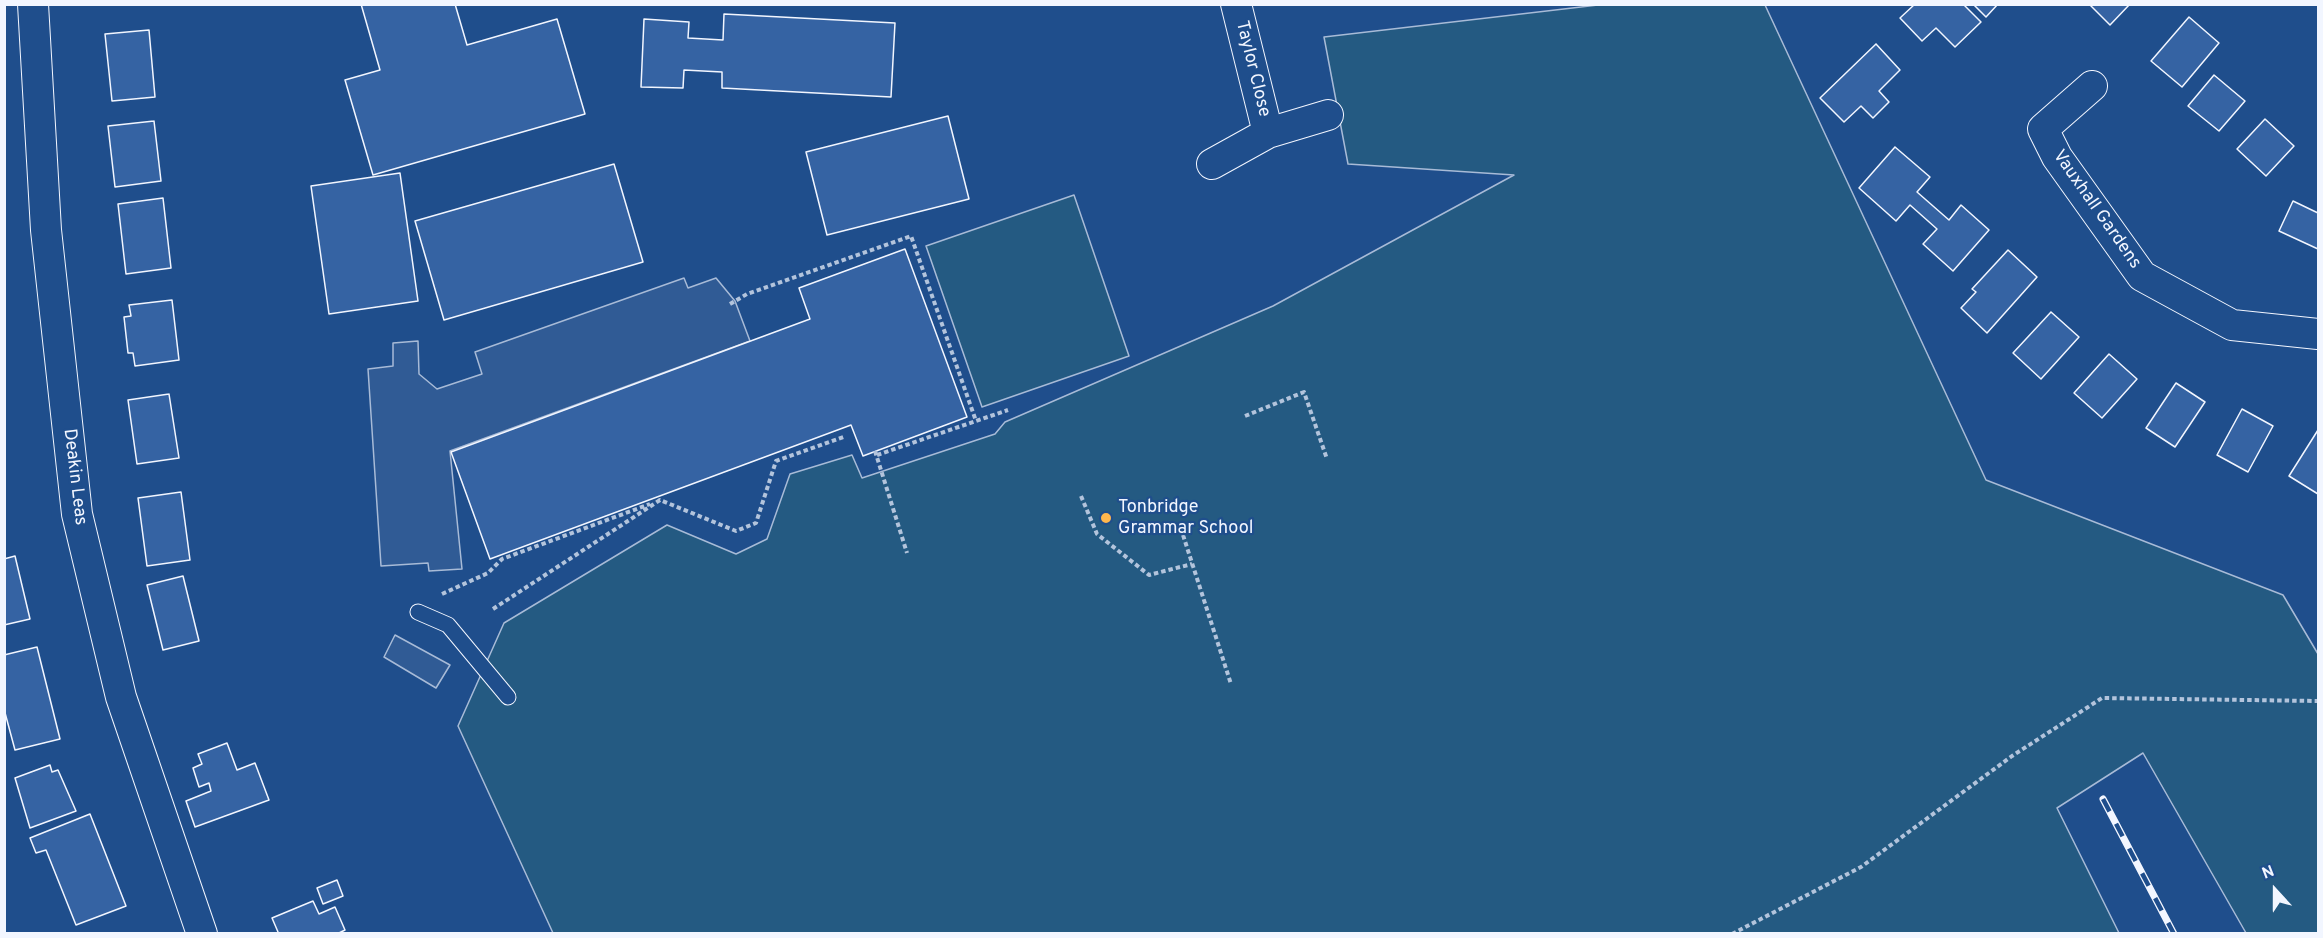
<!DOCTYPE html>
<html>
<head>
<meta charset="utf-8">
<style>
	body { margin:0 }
	#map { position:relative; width:2323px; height:938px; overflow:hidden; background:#1f4e8c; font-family:Overpass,sans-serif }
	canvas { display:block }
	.frame { position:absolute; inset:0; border:6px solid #f2f6ff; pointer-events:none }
	.north { position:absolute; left:2245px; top:860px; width:60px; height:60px; -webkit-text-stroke:4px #1f4e8c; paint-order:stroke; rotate:339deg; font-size:16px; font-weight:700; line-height:24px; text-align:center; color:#f2f6ff }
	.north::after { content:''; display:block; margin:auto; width:21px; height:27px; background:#f2f6ff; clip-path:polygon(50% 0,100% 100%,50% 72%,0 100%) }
</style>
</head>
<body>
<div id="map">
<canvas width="2323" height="938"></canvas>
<div class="frame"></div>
<div class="north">N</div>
</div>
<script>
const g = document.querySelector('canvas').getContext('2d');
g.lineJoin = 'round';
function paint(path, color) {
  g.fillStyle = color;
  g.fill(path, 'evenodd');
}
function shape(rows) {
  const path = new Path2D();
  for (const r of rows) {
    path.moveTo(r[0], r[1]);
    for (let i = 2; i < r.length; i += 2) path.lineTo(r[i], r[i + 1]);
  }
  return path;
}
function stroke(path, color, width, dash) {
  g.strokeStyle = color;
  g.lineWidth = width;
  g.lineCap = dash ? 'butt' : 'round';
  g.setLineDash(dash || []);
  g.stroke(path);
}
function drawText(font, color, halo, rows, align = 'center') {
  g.font = font + ' Overpass,sans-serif';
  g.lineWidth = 4.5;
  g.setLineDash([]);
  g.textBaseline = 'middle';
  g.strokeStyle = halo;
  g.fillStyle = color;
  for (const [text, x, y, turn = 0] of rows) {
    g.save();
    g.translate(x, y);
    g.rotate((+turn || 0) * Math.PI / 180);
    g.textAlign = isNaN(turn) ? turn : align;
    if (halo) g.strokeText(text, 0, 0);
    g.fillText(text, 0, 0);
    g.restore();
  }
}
const green = shape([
	[1598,5,1765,5,1986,480,2283,595,2318,654,2318,933,2246,933,2143,753,2057,808,2119,933,553,933,458,726,504,623,667,525,736,554,767,539,790,474,852,455,862,478,995,434,1005,422,1273,306,1514,175,1348,164,1324,37,1598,5],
	[1074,195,1129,356,982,407,926,246,1074,195]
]);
const parking = shape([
	[684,278,688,288,716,278,735,301,750,341,450,451,462,569,429,571,428,563,381,566,368,369,393,366,393,343,418,341,419,374,437,389,482,374,475,352,684,278],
	[395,635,450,665,436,688,384,657,395,635]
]);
const building = shape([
	[361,4,455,4,467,45,557,19,585,114,373,175,345,80,380,70,361,4],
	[1915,4,1963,4,1981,22,1955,47,1936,28,1922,41,1900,18,1915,4],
	[1973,4,1998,4,1986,17,1973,4],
	[2089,4,2130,4,2110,25,2089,4],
	[724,14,895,23,891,97,722,88,722,72,684,70,683,88,641,87,644,19,689,22,688,38,723,40,724,14],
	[2189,17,2219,43,2182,87,2151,61,2189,17],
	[149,30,155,97,112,101,105,34,149,30],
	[1876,44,1900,70,1879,91,1889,102,1873,118,1861,106,1844,122,1820,98,1876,44],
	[2214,75,2245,101,2219,131,2188,106,2214,75],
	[948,116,969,199,827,235,806,152,948,116],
	[2265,119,2294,146,2266,176,2237,149,2265,119],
	[154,121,161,181,115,187,108,126,154,121],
	[1895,147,1930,177,1917,192,1949,220,1961,205,1989,230,1953,271,1923,244,1937,229,1910,205,1896,221,1859,188,1895,147],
	[614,164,643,262,444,320,415,221,614,164],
	[400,173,418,301,329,314,311,186,400,173],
	[163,198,171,268,126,274,118,204,163,198],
	[2293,201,2318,213,2318,249,2279,231,2293,201],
	[905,249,967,417,863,456,851,425,490,559,451,452,810,319,799,288,905,249],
	[2008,250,2037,277,1987,333,1961,308,1976,292,1972,289,2008,250],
	[172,300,179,360,135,366,133,353,128,353,124,317,131,316,129,305,172,300],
	[2051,312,2079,337,2041,379,2013,353,2051,312],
	[2109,354,2137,379,2102,418,2074,393,2109,354],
	[2176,383,2205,402,2175,447,2146,428,2176,383],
	[169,394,179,458,137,464,128,400,169,394],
	[2242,409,2273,426,2248,472,2217,455,2242,409],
	[2318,430,2318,494,2289,476,2318,430],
	[181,492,190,560,147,566,138,498,181,492],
	[15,556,30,619,4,625,4,559,15,556],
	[183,576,199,641,163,650,147,585,183,576],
	[37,647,60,739,15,750,4,709,4,655,37,647],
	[227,743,237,770,255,763,269,800,195,827,186,801,211,791,209,783,199,787,193,768,202,764,198,754,227,743],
	[50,765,52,772,58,770,76,811,30,828,15,778,50,765],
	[90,814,126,906,76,925,46,850,36,853,30,838,90,814],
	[337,880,343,896,323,904,317,888,337,880],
	[313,901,319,914,335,907,345,930,337,934,275,934,278,932,272,918,313,901]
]);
const path = shape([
	[730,304,747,294,911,236,976,421],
	[1245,416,1304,392,1327,459],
	[875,451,907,553],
	[877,455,1008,410],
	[1081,496,1097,534,1149,575,1192,564],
	[1183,535,1231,684],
	[442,594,488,573,502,559,650,504],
	[493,609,660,500,736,531,756,523,776,461,846,436],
	[1732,934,1861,867,2012,756,2102,698,2318,701]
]);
const lane = shape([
	[418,612,448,625,508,697]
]);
const street = shape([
	[33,4,46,230,77,514,121,697,202,934],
	[1236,4,1268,133,1328,115],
	[2092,86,2043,129,2057,157,2142,276,2232,325,2318,334],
	[1212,164,1268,133]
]);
const rail = shape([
	[2103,799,2174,934]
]);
const markers = [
	[1106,518,6,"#ffb74d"]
];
const streetNames = [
	["Taylor Close",1252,69,76],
	["Vauxhall Gardens",2096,210,55],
	["Deakin Leas",74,477,83]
];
const poiNames = [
	["Tonbridge",1118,508],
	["Grammar School",1118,529]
];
paint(green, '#245a82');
stroke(green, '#a8bbd7', 1.5);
paint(parking, '#305b95');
stroke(parking, '#a8bbd7', 1.5);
paint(building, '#3563a3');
stroke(building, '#f2f6ff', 1.5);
stroke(lane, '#f2f6ff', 17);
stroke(street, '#f2f6ff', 32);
stroke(path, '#b3c4dc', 4, [4.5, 3]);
stroke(lane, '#1f4e8c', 15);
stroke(street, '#1f4e8c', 30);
stroke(rail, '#f2f6ff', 7);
stroke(rail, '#1f4e8c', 4.5, [14]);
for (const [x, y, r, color] of markers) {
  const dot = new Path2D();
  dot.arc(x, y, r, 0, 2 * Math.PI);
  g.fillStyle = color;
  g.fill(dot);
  stroke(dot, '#1f4e8c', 2);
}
drawText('18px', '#f2f6ff', '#1f4e8c', streetNames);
drawText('18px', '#f2f6ff', '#1f4e8c', poiNames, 'left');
</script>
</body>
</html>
